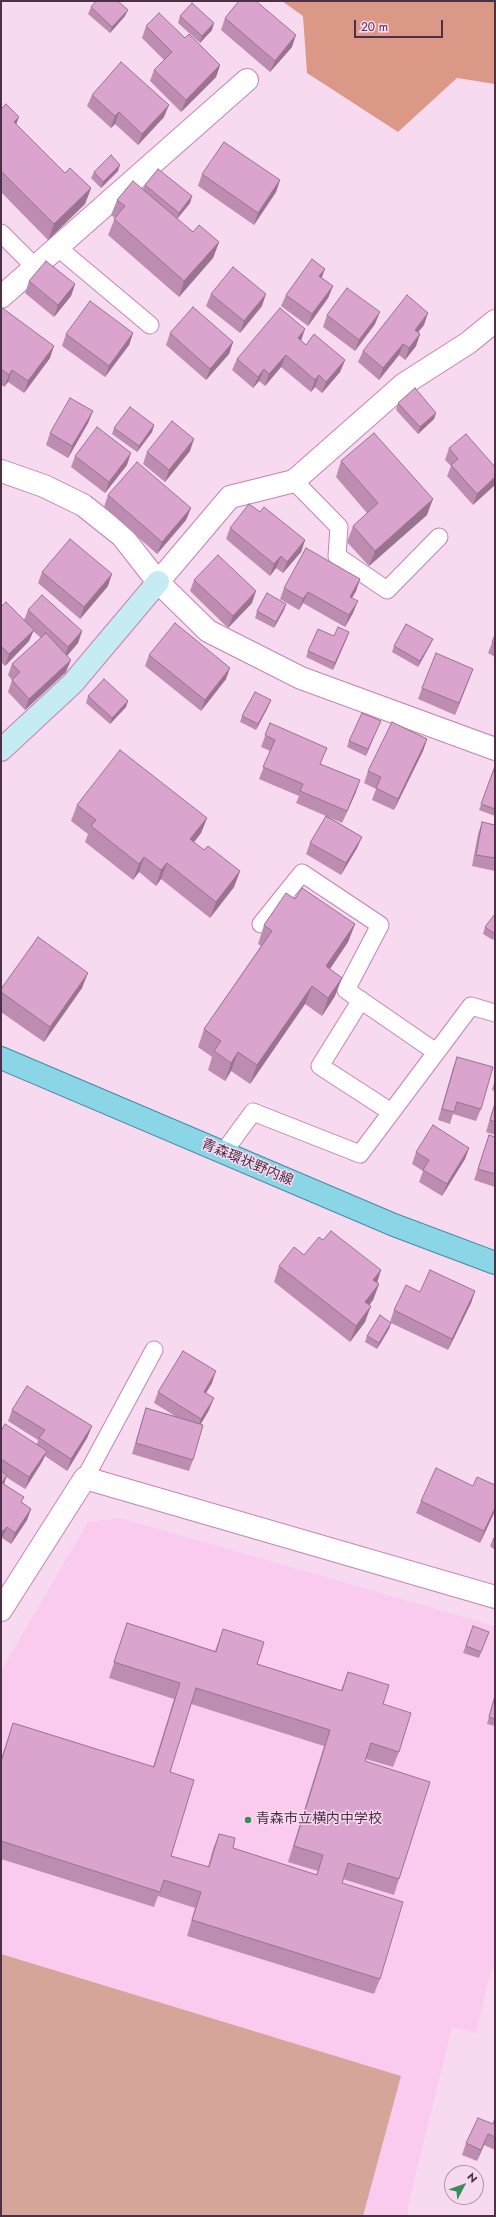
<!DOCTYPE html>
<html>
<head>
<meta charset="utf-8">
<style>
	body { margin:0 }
	#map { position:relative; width:496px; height:2217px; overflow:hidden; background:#f7daef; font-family:Jost,sans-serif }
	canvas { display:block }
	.frame { position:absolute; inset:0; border:2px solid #4c3046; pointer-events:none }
	.north { position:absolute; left:444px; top:2165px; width:40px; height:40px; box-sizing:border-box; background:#f7daef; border:1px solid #b396ab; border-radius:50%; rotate:49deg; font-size:11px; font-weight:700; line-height:16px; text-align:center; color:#4c3046 }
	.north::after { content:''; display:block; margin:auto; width:14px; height:18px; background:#3b8b5c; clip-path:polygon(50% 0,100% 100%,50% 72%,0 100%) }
	.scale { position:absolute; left:354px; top:20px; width:89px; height:18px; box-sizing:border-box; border:2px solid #4c3046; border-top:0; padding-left:5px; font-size:12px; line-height:14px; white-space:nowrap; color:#4c3046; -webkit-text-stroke:3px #f7daef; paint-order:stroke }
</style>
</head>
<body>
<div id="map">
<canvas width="496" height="2217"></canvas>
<div class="frame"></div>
<div class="north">N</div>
<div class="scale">20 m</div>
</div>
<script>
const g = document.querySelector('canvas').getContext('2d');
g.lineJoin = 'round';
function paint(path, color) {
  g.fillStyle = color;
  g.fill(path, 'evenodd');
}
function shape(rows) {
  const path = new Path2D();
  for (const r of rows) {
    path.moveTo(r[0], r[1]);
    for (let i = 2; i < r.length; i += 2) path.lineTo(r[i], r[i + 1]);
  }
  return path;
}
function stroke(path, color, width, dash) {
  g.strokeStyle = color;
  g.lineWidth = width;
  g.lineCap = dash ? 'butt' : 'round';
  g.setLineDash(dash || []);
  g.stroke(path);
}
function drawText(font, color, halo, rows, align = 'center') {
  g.font = font + ' Jost,"Noto Sans JP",sans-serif';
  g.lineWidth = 3;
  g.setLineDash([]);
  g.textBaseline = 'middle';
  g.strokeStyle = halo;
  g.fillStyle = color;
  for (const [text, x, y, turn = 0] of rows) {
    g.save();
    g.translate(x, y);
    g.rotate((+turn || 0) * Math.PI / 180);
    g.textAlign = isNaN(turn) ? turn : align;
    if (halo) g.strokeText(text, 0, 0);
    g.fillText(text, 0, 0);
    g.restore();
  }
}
const built = shape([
	[120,1518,495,1626,495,1970,491,1970,476,2033,452,2027,408,2206,408,2216,1,2216,1,1671,88,1522]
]);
const green = shape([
	[1,1954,401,2076,363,2216,1,2216]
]);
const forest = shape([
	[282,1,495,1,495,84,457,78,398,132,307,73,303,16]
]);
const lane = shape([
	[1,233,35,267],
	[57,247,150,325],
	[294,481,339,527,337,556,387,590,439,537],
	[261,924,302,873,380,925,346,990,436,1052],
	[361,1000,320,1066,391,1112],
	[223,1153,253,1112,360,1154,471,1006,495,1013],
	[85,1478,154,1350]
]);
const street = shape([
	[1,297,247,80],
	[1,471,44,486,83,505,122,536,158,582,208,631,301,678,495,749],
	[158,582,230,497,294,481,404,384,468,343,495,321],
	[1,1610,85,1478,495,1597]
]);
const secondary = shape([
	[1,750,73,683,158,582]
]);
const primary = shape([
	[1,1058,394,1225,495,1263]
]);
const wall = shape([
	[91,7,125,16,110,33,88,14],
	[180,16,212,30,200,43,178,23],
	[225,18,292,47,270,72,221,30],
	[146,26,220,65,216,77,181,112,150,81,154,70,164,60,142,38],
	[92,95,164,117,138,145,115,124,111,128,87,106],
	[1,109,65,173,91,188,85,204,48,240,1,192],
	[118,171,101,188,91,178,94,172],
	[202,174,280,180,276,192,254,225,198,186],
	[145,185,192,196,190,203,177,219,193,232,219,242,213,258,179,297,108,235,115,218,111,215,117,200,143,189],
	[322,278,333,286,328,298,308,326,281,306,286,295],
	[29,281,75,284,71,296,54,317,25,293],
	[211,294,262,306,240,333,206,306],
	[1,307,50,358,24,393,8,382,4,387,1,384],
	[327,315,375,324,355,351,323,327],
	[424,325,418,332,420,334,416,346,405,360,399,355,379,380,358,362,363,351],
	[133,333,129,345,105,377,62,346,66,334],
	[170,333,233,342,229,354,206,380,166,345],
	[301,341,306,345,345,360,340,372,322,393,315,387,311,392,281,367,265,386,259,381,253,388,232,370,237,359],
	[398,403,436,413,434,419,418,434,396,410],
	[93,411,88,423,68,458,46,445,50,433],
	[154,425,152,432,137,452,112,434,114,428],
	[449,448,495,467,473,505,447,476,451,466,445,460],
	[190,451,165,482,143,464,147,452],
	[75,456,127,465,105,493,71,467],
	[341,461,427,515,369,566,347,542,353,526,367,513,336,477],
	[108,495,191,508,186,520,157,554,104,507],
	[260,512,305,540,301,552,283,573,276,568,270,576,226,539,230,528],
	[42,572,108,586,80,619,38,583],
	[360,579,356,591,352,598,353,613,345,627,303,603,299,610,280,599,284,588],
	[194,580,252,603,228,628,190,591],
	[286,604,284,610,274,628,255,618,257,611],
	[1,607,24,620,28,610,82,631,78,643,67,656,66,672,25,710,8,692,12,680,8,675,12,664,41,638,33,631,29,641,5,666,1,662],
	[349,632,333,670,306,657,308,651],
	[495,635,495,657,488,653],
	[433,639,430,645,418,667,392,652,394,646],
	[149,655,226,679,201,711,145,666],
	[473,669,455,715,418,699,422,688],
	[88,696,126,707,110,724,86,703],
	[271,700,268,707,256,730,240,722,242,716],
	[270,723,356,792,342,823,329,817,362,837,357,848,341,875,306,854,310,843,326,816,296,803,299,796,259,779,270,751,261,747],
	[378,727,366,756,347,747,349,741],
	[427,739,423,751,394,810,372,800,376,789,364,783,368,771],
	[495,766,495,816,479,810],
	[77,805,207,818,201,833,194,842,204,850,240,871,234,887,210,918,161,879,156,886,139,872,133,880,85,842,88,834,71,821],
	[482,822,495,825,495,871,472,866,478,834],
	[295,899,355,924,348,942,330,969,335,996,322,1016,305,1004,250,1084,231,1071,225,1081,208,1070,212,1057,198,1047,204,1029,261,946,258,944,264,925],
	[495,914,495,937,493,940,483,934,485,927],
	[82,988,44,1042,1,1012,1,989],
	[457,1057,481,1109,476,1121,453,1114,450,1124,438,1120,453,1068],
	[495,1079,495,1091,492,1090],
	[495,1101,495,1135,486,1132],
	[489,1135,495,1137,495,1187,474,1180],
	[469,1148,465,1159,442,1196,419,1182,423,1171,412,1164,416,1152],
	[323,1240,381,1270,377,1282,379,1284,373,1300,369,1305,365,1322,350,1342,274,1282,279,1266,304,1255],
	[475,1291,471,1303,448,1350,391,1323,389,1329,377,1349,365,1342,367,1336,390,1322,394,1310,420,1292],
	[212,1383,206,1393,209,1410,201,1424,193,1460,189,1471,132,1454,142,1420,146,1408,175,1416,154,1403,158,1392],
	[12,1410,92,1426,87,1438,67,1471,45,1456,42,1462,25,1489,6,1477,4,1484,22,1502,31,1509,27,1520,11,1544,2,1538,1,1540,1,1431,37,1444,38,1440,8,1421],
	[421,1501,495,1511,480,1543,416,1513],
	[495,1537,495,1550,490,1546,493,1539],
	[127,1623,215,1651,223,1629,257,1664,341,1690,348,1672,383,1704,399,1752,393,1767,366,1759,365,1761,399,1879,394,1895,343,1879,342,1883,380,1979,374,1994,187,1936,195,1908,158,1896,154,1907,1,1859,1,1759,13,1723,153,1767,174,1699,109,1678],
	[191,1704,324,1746,288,1862,318,1871,316,1875,233,1848,219,1834,213,1849,208,1867,171,1856,170,1772],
	[473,1626,489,1632,479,1658,463,1653],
	[495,1694,495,1726,487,1724],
	[495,2118,495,2150,484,2145,477,2161,462,2155,466,2143,493,2124]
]);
const shadedWall = shape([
	[128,10,125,16,110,33,112,27],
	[214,23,212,30,200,43,202,36],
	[296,35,292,47,270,72,275,61],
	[220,65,216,77,181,112,186,100],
	[169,105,164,117,138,145,142,134],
	[119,112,115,124,111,128,115,116],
	[19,117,13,133,14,122],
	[120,165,118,171,101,188,103,182],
	[280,180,276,192,254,225,258,213],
	[91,188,85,204,48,240,54,224],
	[192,196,190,203,177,219,179,213],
	[219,242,213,258,179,297,184,281],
	[325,269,321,280,319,276],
	[75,284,71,296,54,317,58,305],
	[333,286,328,298,308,326,312,314],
	[266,294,262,306,240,333,244,321],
	[380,312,375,324,355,351,359,340],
	[428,313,424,325,411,341,415,330],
	[305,329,301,341,298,338],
	[133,333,129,345,105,377,109,366],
	[420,334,416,346,405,360,409,348],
	[233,342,229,354,206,380,210,369],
	[403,344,399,355,379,380,383,368],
	[54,346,50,358,24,393,28,381],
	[286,355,281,367,265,386,269,374],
	[345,360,340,372,322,393,326,382],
	[264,369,259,381,253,388,258,377],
	[12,370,8,382,4,387,9,375],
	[319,375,315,387,311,392,315,380],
	[93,411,88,423,68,458,72,446],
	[436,413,434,419,418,434,420,427],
	[154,425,152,432,137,452,139,446],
	[194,439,190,451,165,482,169,470],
	[131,453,127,465,105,493,109,482],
	[495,477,495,485,473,505,477,494],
	[433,499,427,515,369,566,375,551],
	[191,508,186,520,157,554,162,542],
	[305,540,301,552,283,573,287,562],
	[281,556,276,568,270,576,274,564],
	[112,574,108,586,80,619,84,607],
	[360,579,356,591,346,608,350,597],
	[256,591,252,603,228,628,233,616],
	[308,592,303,603,299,610,303,599],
	[358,601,353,613,345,627,349,615],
	[286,604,284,610,274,628,276,622],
	[34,630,29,641,5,666,9,654],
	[82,631,78,643,64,659,68,647],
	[349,632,347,638,333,670,335,663],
	[433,639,430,645,418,667,420,661],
	[71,660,66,672,25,710,29,699],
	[230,668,226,679,201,711,205,700],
	[473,669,469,680,455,715,459,703],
	[271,700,268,707,256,730,258,724],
	[128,701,126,707,110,724,112,718],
	[381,721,378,727,366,756,368,749],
	[427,739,423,751,394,810,398,799],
	[360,780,356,792,342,823,347,811],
	[207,818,201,833,184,855,190,839],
	[362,837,357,848,341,875,346,863],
	[144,857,139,872,133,880,139,864],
	[167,863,161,879,156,886,161,870],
	[240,871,234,887,210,918,216,902],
	[355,924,348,942,319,985,326,966],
	[88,973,82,988,44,1042,50,1027],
	[342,978,335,996,322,1016,328,998],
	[312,986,305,1004,250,1084,257,1065],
	[238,1052,231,1071,225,1081,231,1063],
	[469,1148,465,1159,442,1196,447,1184],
	[381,1270,376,1286,373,1280],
	[379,1284,373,1300,360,1318,365,1302],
	[475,1291,471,1303,448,1350,452,1339],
	[371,1306,365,1322,350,1342,356,1326],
	[391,1323,389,1329,377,1349,379,1343],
	[216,1371,212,1383,199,1404,204,1392],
	[214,1398,209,1410,197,1430,201,1419],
	[92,1426,87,1438,67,1471,71,1459],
	[47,1451,42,1462,25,1489,29,1477],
	[7,1475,3,1487,2,1483],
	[495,1508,495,1511,480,1543,484,1531],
	[31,1509,27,1520,11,1544,15,1533],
	[7,1527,2,1538,1,1540,1,1538,3,1531],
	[488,2134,484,2145,477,2161,481,2150]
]);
const building = shape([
	[96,1,118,1,128,10,112,27,91,7,96,1],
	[239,1,256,1,296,35,275,61,225,18,239,1],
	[192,3,214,23,202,36,180,16,192,3],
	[159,13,185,38,189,34,220,65,186,100,154,70,172,52,146,26,159,13],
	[121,62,169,105,142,134,119,112,115,116,92,95,121,62],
	[6,104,19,117,14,122,65,173,70,168,91,188,54,224,1,171,1,109,6,104],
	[224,142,280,180,258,213,202,174,224,142],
	[111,155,120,165,103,182,94,172,111,155],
	[158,169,192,196,179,213,145,185,158,169],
	[133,181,193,232,199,225,219,242,184,281,114,219,125,206,117,200,133,181],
	[312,259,325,269,319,276,333,286,312,314,286,295,312,259],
	[46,261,75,284,58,305,29,281,46,261],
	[233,267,266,294,244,321,211,294,233,267],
	[347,288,380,312,359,340,327,315,347,288],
	[407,295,428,313,415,330,420,334,409,348,403,344,383,368,363,351,407,295],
	[90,301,133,333,109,366,66,334,90,301],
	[1,307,54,346,28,381,12,370,9,375,1,369,1,307],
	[193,307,233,342,210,369,170,333,193,307],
	[280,308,305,329,298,338,306,345,314,334,345,360,326,382,319,375,315,380,286,355,269,374,264,369,258,377,237,359,280,308],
	[415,388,436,413,420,427,398,403,415,388],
	[70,398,93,411,72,446,50,433,70,398],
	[130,407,154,425,139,446,114,428,130,407],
	[172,421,194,439,169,470,147,452,172,421],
	[97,427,131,453,109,482,75,456,97,427],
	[374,433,433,499,375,551,353,526,378,503,341,461,374,433],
	[466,434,495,467,495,477,477,494,451,465,458,459,449,448,466,434],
	[137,462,191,508,162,542,108,495,137,462],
	[249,504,260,512,264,507,305,540,287,562,281,556,274,564,230,528,249,504],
	[70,539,112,574,84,607,42,572,70,539],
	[306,548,360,579,350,597,358,601,349,615,308,592,303,599,284,588,306,548],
	[218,555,256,591,233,616,194,580,218,555],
	[267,593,286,604,276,622,257,611,267,593],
	[42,595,82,631,68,647,28,610,42,595],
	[6,602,34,630,9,654,1,646,1,607,6,602],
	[175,623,230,668,205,700,149,655,175,623],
	[406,624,433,639,420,661,394,646,406,624],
	[338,627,349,632,335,663,308,651,318,629,334,636,338,627],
	[46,633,71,660,29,699,12,680,20,672,12,664,46,633],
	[495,635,495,643,492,642,495,635],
	[436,653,473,669,459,703,422,688,436,653],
	[104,679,128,701,112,718,88,696,104,679],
	[255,692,271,700,258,724,242,716,255,692],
	[362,713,381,721,368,749,349,741,362,713],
	[392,722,427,739,398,799,376,788,381,777,368,771,392,722],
	[270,723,327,748,320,764,360,780,347,811,300,791,303,784,263,767,275,740,265,735,270,723],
	[120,750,207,818,190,839,204,850,208,846,240,871,216,902,167,863,161,870,144,857,139,864,91,826,96,820,77,805,120,750],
	[495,766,495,809,481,804,495,766],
	[326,816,362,837,346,863,310,843,326,816],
	[482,822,495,825,495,858,476,855,482,822],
	[302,888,355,924,326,966,342,978,328,998,312,986,257,1065,238,1052,231,1063,214,1051,221,1041,204,1029,272,931,264,925,286,893,295,899,302,888],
	[495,914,495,934,485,927,495,914],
	[38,937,88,973,50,1027,1,992,1,989,38,937],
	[457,1057,493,1067,481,1109,457,1102,454,1112,442,1109,457,1057],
	[495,1104,495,1122,490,1120,495,1104],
	[433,1125,469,1148,447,1184,423,1170,429,1160,416,1152,433,1125],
	[489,1135,495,1137,495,1174,478,1169,489,1135],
	[331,1231,381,1270,373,1280,379,1284,365,1302,371,1306,356,1326,279,1266,294,1247,304,1255,319,1237,323,1240,331,1231],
	[430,1270,475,1291,452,1339,394,1310,406,1285,420,1292,430,1270],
	[380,1315,391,1323,379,1343,367,1336,380,1315],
	[183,1351,216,1371,204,1392,214,1398,201,1419,158,1392,183,1351],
	[27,1386,92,1426,71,1459,39,1438,45,1430,12,1410,27,1386],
	[146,1408,203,1425,193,1460,136,1443,146,1408],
	[5,1424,47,1451,29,1477,1,1459,1,1431,5,1424],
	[436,1468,473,1486,477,1477,495,1485,495,1508,484,1531,421,1501,436,1468],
	[1,1471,7,1475,2,1483,24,1497,21,1502,31,1509,15,1533,7,1527,3,1531,1,1530,1,1471],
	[495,1537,495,1542,493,1539,495,1537],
	[127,1623,216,1652,223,1629,264,1642,257,1664,342,1691,348,1672,389,1685,383,1704,411,1713,399,1752,371,1743,365,1761,430,1782,399,1879,348,1863,342,1883,403,1902,380,1979,192,1920,201,1892,164,1880,160,1892,1,1841,1,1762,13,1723,154,1767,180,1683,114,1662,127,1623],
	[196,1688,330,1730,294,1846,323,1855,317,1875,233,1848,235,1838,219,1834,209,1867,171,1856,194,1780,170,1772,196,1688],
	[473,1626,489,1632,481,1652,466,1646,473,1626],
	[495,1696,495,1719,489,1717,495,1696],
	[478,2118,493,2124,495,2118,495,2137,488,2134,481,2150,466,2143,478,2118]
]);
const markers = [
	[248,1820,4,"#3b8b5c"]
];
const streetNames = [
	["青森環状野内線",247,1163,23]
];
const poiNames = [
	["青森市立横内中学校",256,1820]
];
paint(built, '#fbcbef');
paint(green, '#d5a599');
paint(forest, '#db9886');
stroke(lane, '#c582b6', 19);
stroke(street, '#c582b6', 24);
stroke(secondary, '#c582b6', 24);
stroke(primary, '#428aa4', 24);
stroke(lane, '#fff', 17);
stroke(street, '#fff', 22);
stroke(secondary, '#c5ebf3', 22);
stroke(primary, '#8bd6e6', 22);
paint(wall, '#bc8db1');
paint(shadedWall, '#997390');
paint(building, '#dba4ce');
stroke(building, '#997390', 1);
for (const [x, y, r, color] of markers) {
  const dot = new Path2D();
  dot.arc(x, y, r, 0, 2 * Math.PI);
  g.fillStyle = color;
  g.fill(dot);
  stroke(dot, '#f7daef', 1.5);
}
drawText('14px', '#4c3046', '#f7daef', streetNames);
drawText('14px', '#4c3046', '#f7daef', poiNames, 'left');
</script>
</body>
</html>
